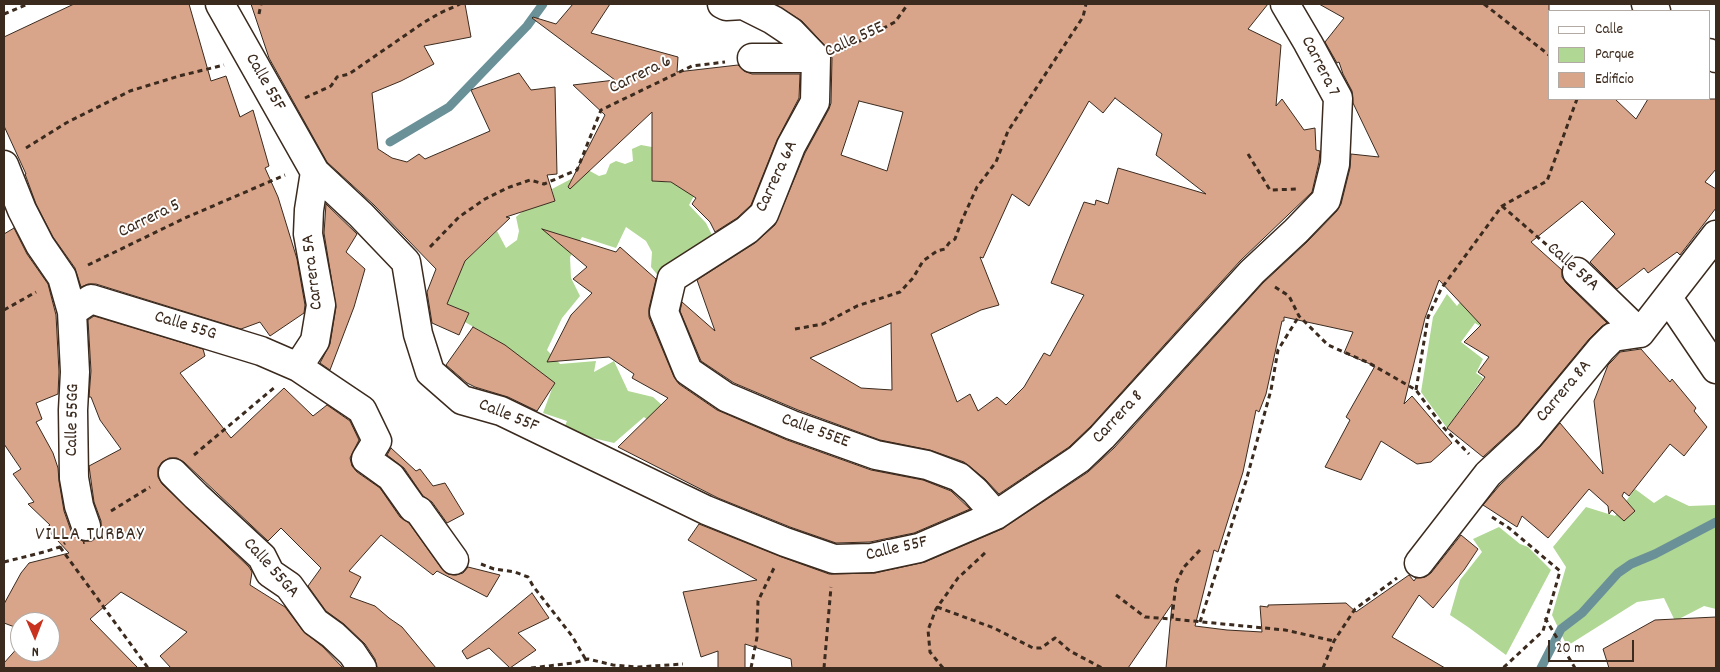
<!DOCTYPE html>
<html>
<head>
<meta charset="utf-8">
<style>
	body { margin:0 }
	#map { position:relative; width:1720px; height:672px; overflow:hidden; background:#fff; font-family:Dekko,sans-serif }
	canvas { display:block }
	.frame { position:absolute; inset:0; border:5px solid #3b2a1e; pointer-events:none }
	.legend { position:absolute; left:1548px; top:10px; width:162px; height:90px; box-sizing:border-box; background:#fff; border:1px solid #b1aaa5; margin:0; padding:6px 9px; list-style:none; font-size:15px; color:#3b2a1e }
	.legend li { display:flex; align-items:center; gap:10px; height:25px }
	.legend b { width:25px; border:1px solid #b1aaa5 }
	.north { position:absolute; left:10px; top:612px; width:50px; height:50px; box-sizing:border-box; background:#fff; border:1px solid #b1aaa5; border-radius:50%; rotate:179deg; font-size:14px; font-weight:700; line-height:20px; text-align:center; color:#3b2a1e }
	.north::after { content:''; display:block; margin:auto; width:18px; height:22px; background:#c8321e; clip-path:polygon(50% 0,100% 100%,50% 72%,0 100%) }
	.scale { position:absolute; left:1548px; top:640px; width:86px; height:22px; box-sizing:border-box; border:2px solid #3b2a1e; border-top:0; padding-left:6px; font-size:15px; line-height:18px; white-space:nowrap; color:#3b2a1e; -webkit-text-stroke:4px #fff; paint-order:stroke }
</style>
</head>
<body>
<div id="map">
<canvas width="1720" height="672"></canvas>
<div class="frame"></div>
<ul class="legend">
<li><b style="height:6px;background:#fff"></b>Calle</li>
<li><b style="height:14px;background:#b0d793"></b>Parque</li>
<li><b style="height:14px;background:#d8a58b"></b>Edificio</li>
</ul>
<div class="north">N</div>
<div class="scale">20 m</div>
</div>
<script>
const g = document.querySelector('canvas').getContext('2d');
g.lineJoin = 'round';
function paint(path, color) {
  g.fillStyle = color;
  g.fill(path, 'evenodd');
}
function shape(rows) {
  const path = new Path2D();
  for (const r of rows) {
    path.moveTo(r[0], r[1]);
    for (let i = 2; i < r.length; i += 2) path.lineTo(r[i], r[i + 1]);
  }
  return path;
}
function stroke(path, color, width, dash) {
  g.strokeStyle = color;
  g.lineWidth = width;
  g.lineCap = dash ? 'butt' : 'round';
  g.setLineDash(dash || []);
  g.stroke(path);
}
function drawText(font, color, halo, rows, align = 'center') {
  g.font = font + ' Dekko,sans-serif';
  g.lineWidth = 4;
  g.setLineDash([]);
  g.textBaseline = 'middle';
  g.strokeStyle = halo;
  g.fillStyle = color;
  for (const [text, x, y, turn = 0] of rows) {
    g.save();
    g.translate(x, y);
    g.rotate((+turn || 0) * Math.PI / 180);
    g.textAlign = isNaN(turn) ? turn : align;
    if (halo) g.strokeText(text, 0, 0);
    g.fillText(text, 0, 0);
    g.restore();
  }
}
const green = shape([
	[641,145,652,147,652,181,678,183,694,196,689,205,706,223,715,241,660,278,651,267,652,252,646,241,626,227,616,248,582,237,570,257,571,278,580,296,562,318,547,350,560,364,596,361,594,372,614,361,628,391,653,397,672,414,676,443,644,417,614,443,563,431,567,421,543,413,553,386,489,336,465,322,469,313,447,304,465,261,497,231,506,248,517,240,519,231,516,217,523,211,555,201,552,189,588,170,599,176,606,174,610,164,616,161,625,164,633,161,632,149],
	[1468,292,1486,330,1475,323,1461,342,1483,359,1476,373,1483,378,1447,428,1421,392,1433,317,1447,294,1457,306],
	[1635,489,1654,503,1666,495,1689,506,1716,505,1716,609,1704,606,1675,621,1664,598,1637,602,1567,646,1552,615,1566,567,1553,547,1586,507,1615,516],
	[1499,527,1520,544,1528,547,1551,570,1506,655,1468,627,1450,615,1460,580,1482,552,1473,539]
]);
const stream = shape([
	[390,142,449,107,527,26,543,4],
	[1541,668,1561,629,1582,613,1618,573,1631,564,1655,554,1716,522]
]);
const building = shape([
	[74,4,189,4,211,81,226,76,240,117,253,110,269,166,265,168,278,197,297,259,305,305,304,313,270,336,260,322,241,329,96,284,88,284,81,287,75,268,53,237,36,204,25,174,26,174,4,126,4,37,74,4],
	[251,4,465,4,471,37,424,46,434,64,401,81,372,93,378,149,392,158,407,162,419,154,425,159,490,131,471,90,519,73,531,90,555,87,557,174,547,175,555,201,506,217,510,218,465,261,447,304,469,313,459,335,432,323,427,292,436,269,374,205,327,162,269,58,251,4],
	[573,4,610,4,591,33,678,57,677,72,738,65,744,71,752,74,800,74,799,98,777,140,751,205,737,218,715,232,710,222,692,204,696,198,671,182,652,181,652,112,570,189,568,187,605,115,573,85,615,80,532,18,533,17,556,24,573,4],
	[775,4,1268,4,1248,29,1281,45,1276,106,1282,99,1304,130,1315,128,1316,150,1320,151,1319,162,1312,192,1240,261,1091,426,1069,447,999,494,985,479,964,462,930,450,880,440,798,410,734,383,701,361,680,311,682,302,715,331,697,280,755,243,775,225,805,153,829,109,831,103,832,58,830,51,802,21,775,4],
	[1115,98,1162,134,1156,155,1206,194,1118,168,1108,204,1096,200,1095,205,1084,202,1051,283,1084,295,1050,356,1044,353,1024,387,1006,405,997,397,978,411,970,394,957,402,931,334,981,310,999,305,980,257,983,258,1012,194,1029,206,1089,101,1103,113,1115,98],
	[859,101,903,112,887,171,841,155,859,101],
	[891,323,892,390,861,388,810,358,891,323],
	[1319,4,1549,4,1549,99,1615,99,1636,119,1648,99,1716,99,1716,169,1705,182,1716,189,1716,208,1680,255,1677,252,1648,273,1644,268,1617,289,1590,262,1615,234,1582,201,1531,242,1562,270,1562,277,1566,283,1607,323,1602,326,1589,339,1518,425,1483,457,1447,428,1485,377,1478,372,1489,357,1464,342,1481,325,1439,280,1425,318,1404,404,1412,396,1452,443,1431,462,1417,464,1381,441,1361,480,1325,467,1350,420,1346,417,1375,366,1344,353,1353,332,1284,317,1284,321,1282,321,1266,394,1259,412,1256,410,1243,472,1218,552,1214,550,1195,626,1227,630,1262,632,1260,606,1268,607,1268,605,1346,603,1356,612,1409,575,1414,581,1416,578,1425,577,1431,573,1461,535,1478,549,1464,570,1433,608,1419,595,1392,637,1445,668,1166,668,1172,604,1128,668,792,668,791,659,745,644,745,668,718,668,718,651,701,657,683,592,757,580,688,540,699,524,779,556,829,574,875,573,925,562,1002,529,1088,472,1114,448,1263,283,1307,242,1337,211,1341,204,1350,168,1351,154,1379,157,1353,103,1352,91,1343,74,1339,62,1337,63,1325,42,1344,18,1319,4],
	[326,204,357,234,346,252,365,269,354,307,330,370,320,363,330,344,336,307,324,233,326,204],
	[14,228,27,254,48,284,56,315,59,372,58,394,36,403,42,419,36,422,53,453,58,468,59,481,64,511,71,531,75,537,83,541,84,544,84,541,92,541,97,537,101,529,101,521,94,502,89,466,121,449,100,420,91,397,89,397,91,371,88,320,94,316,203,349,205,356,180,373,231,438,284,388,313,416,327,405,350,421,359,440,350,458,352,466,357,472,380,488,400,517,409,523,442,569,448,574,456,575,463,573,468,567,500,575,487,597,437,571,433,575,381,535,349,571,361,577,350,597,375,606,389,618,402,627,436,668,377,668,375,659,365,644,344,624,326,611,308,586,321,568,281,528,268,541,184,462,177,458,169,458,162,462,158,468,158,477,162,484,249,567,252,572,250,585,285,607,303,631,323,647,343,668,171,668,160,656,187,632,121,592,90,619,138,668,4,668,4,663,20,645,20,652,50,652,50,622,20,622,20,629,4,623,4,604,21,573,29,563,69,553,46,528,50,525,28,504,34,502,13,474,21,469,4,444,4,234,14,228],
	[542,229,616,252,620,247,656,279,649,308,649,317,674,377,679,384,717,410,787,440,871,470,923,480,951,491,970,509,914,533,870,542,836,543,790,527,718,498,618,447,668,398,632,378,634,374,609,357,547,362,571,315,592,293,573,279,587,267,542,229],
	[473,327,505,345,555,383,537,411,508,397,475,387,467,383,446,365,473,327],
	[1641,349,1670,382,1672,379,1696,408,1694,411,1707,427,1684,456,1670,444,1629,496,1624,492,1622,496,1635,511,1624,521,1612,510,1609,514,1608,506,1589,489,1548,538,1522,516,1517,527,1483,505,1500,485,1540,447,1560,423,1603,474,1594,401,1608,365,1613,360,1620,352,1641,349],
	[391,448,416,471,420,469,433,486,445,483,464,514,447,523,432,502,423,496,404,468,387,455,391,448],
	[532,593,549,618,518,633,536,650,510,668,489,648,467,659,462,651,532,593],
	[1716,617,1716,668,1609,668,1603,649,1655,620,1716,617]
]);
const path = shape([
	[1484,4,1549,55],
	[4,14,28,4],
	[259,14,261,4],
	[843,50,895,22,908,4],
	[305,98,331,86,337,77,349,74,423,23,440,13,460,4],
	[26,148,66,123,130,91,179,76,224,65],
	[1248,154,1270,190,1297,189],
	[1502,206,1556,253],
	[430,247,459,217,485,199,507,188,530,180,544,184,577,170,601,110,692,66,725,62],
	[88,265,185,218,285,175],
	[1275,287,1289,296,1299,316,1328,345,1369,363,1416,390,1444,428,1469,454],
	[4,310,36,292],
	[795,329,823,324,857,306,900,292,913,278,923,261,937,251,945,249,949,243,955,239,962,220,977,187,996,162,1008,131,1083,17,1086,4],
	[1416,390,1428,317,1441,289,1502,206,1547,181,1577,99],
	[194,455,275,387],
	[111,511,150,487],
	[1492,517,1509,528,1560,571,1543,631,1503,668],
	[60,547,148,668],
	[1200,550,1184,567,1176,583,1172,619,1285,630,1334,641],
	[4,562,44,552,60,547,65,543],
	[481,564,494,569,515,572,528,577,533,586,572,636,586,660],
	[1116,595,1145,617,1172,619],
	[937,607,994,628,1033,648,1041,648,1055,638,1070,651,1102,668],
	[1545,618,1575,668],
	[1200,622,1246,481,1271,390,1278,350,1299,316],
	[531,668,573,663,588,659,613,665,638,667,683,664],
	[751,668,757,637,758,601,774,568],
	[824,668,831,587],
	[943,668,930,652,928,630,936,609,958,578,986,552],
	[1323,668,1334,641,1355,609,1397,578]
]);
const minor = shape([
	[220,4,315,172,361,215,406,262,418,334,430,372,462,400,501,411,706,510,785,542,834,559,872,558,919,548,996,515,1079,459,1102,437,1252,272,1296,231,1326,200,1335,164,1338,98,1308,43,1285,4],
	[722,4,726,6,743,5,773,20,791,32,816,58],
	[1646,4,1656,11],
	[1709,53,1716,58],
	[752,58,816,58],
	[816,58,815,102,791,146,764,214,747,230,672,278,664,312,688,371,726,397,792,425,876,455,927,465,959,477,975,491,996,515],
	[4,165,22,210,40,245,62,277,72,312,75,372,73,410,74,478,79,506,86,526],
	[1577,272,1640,333],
	[1668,298,1716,369],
	[72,312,91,299,261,351,298,367,362,410,377,441,366,459,391,477,413,508,419,511,454,560],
	[298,367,315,341,321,305,308,234,309,210,315,172],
	[173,473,196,496,262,557,270,573,289,586,315,622,333,635,352,653,362,668],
	[1419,563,1488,474,1529,436,1601,349,1613,337,1640,333,1716,235]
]);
const streetNames = [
	["Calle 55E",855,41,-25],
	["Carrera 7",1319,67,63],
	["Carrera 6",641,76,-26],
	["Calle 55F",264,83,60],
	["Carrera 6A",778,177,-65],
	["Carrera 5",150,220,-26],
	["Calle 58A",1572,268,42],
	["Carrera 5A",314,272,-97],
	["Calle 55G",185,327,17],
	["Carrera 8A",1565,392,-50],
	["Calle 55F",508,417,22],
	["Carrera 8",1119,418,-47],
	["Calle 55GG",74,420,-89],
	["Calle 55EE",815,432,20],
	["Calle 55F",897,550,-13],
	["Calle 55GA",270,569,48]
];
const neighbourhoodNames = [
	["VILLA TURBAY",90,536]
];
paint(green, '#b0d793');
stroke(stream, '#6a9198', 9);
paint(building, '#d8a58b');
stroke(building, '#3b2a1e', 1);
stroke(minor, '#3b2a1e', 31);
stroke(path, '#3b2a1e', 3, [5, 4]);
stroke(minor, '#fff', 28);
drawText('18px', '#3b2a1e', '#fff', streetNames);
g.letterSpacing = '1px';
drawText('19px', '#3b2a1e', '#fff', neighbourhoodNames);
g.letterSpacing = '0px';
</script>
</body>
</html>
